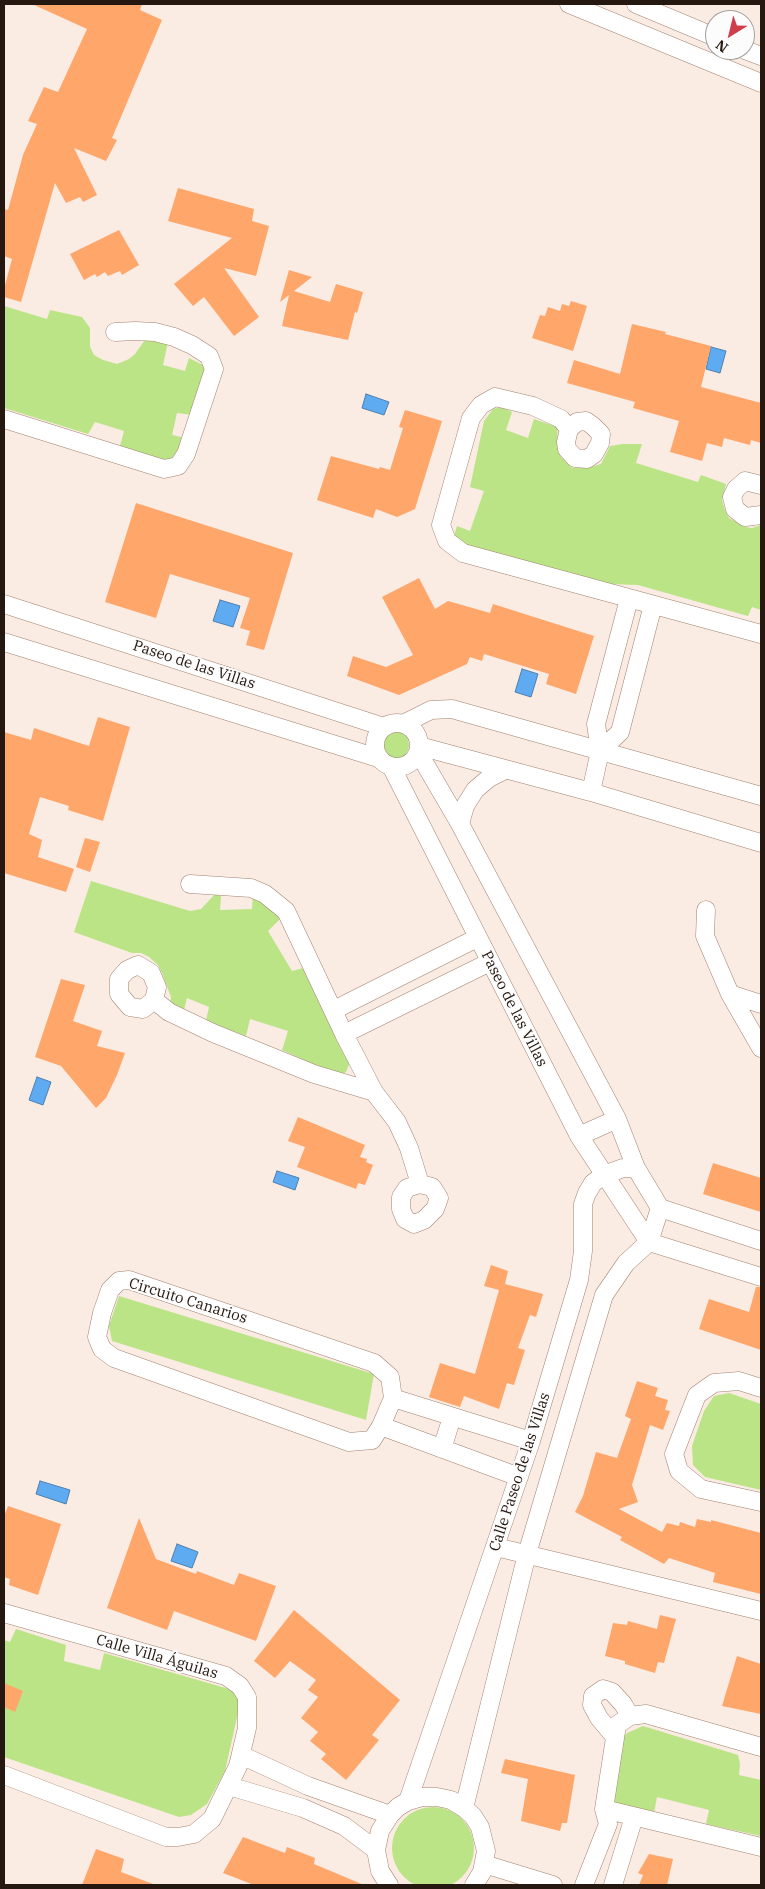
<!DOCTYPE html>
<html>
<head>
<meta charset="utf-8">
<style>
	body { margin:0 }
	#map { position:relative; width:765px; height:1889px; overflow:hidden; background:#faebe3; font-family:"IBM Plex Serif",serif }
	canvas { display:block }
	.frame { position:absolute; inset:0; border:5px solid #241810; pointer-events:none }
	.north { position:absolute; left:705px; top:10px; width:50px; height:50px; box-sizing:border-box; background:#fcfcfc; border:1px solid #a6a19e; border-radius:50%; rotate:216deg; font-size:14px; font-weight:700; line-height:20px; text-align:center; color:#241810 }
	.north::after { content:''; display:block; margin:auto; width:18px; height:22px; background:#ce3e4b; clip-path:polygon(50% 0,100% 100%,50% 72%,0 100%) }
</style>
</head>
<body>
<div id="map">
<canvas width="765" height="1889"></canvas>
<div class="frame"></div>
<div class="north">N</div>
</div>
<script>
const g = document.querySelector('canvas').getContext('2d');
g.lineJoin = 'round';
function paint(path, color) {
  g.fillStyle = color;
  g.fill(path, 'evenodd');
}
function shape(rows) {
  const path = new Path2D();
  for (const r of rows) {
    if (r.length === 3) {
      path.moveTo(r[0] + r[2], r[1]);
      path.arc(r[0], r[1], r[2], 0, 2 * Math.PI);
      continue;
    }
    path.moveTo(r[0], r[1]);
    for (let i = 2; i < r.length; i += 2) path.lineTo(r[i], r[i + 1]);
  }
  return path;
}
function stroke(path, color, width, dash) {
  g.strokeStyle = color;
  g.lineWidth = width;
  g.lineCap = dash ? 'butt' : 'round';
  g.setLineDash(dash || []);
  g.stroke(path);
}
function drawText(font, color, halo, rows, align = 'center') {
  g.font = font + ' "IBM Plex Serif",serif';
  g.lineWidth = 4;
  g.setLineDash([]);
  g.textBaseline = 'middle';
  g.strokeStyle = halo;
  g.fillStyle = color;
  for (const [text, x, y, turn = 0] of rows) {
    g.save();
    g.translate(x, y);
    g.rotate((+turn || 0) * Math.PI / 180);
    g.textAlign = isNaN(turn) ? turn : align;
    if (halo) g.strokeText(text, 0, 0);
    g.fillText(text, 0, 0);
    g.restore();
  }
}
const green = shape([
	[4,306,47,319,50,310,82,317,90,328,90,347,94,355,103,360,117,364,129,359,135,354,147,337,168,342,163,365,185,371,189,358,205,366,192,415,177,413,172,435,185,438,181,453,169,462,120,446,124,431,95,422,88,434,4,408],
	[501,407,512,412,506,430,528,438,534,419,557,427,558,448,561,457,573,468,587,468,601,464,610,446,623,444,642,444,636,463,698,482,701,475,726,484,722,500,725,510,729,518,745,527,752,528,761,525,761,610,752,607,748,616,638,585,609,584,466,548,454,536,457,526,470,531,484,491,470,487,484,421,493,409],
	[395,745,14],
	[91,881,190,911,201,909,215,894,221,896,220,910,252,909,253,895,281,918,268,931,292,971,307,967,351,1060,346,1072,339,1076,282,1050,288,1031,250,1019,246,1036,206,1021,209,1007,187,998,184,1010,170,1006,171,997,162,973,158,965,149,957,141,953,132,953,74,932],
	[119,1296,374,1374,366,1420,112,1341,109,1326],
	[729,1393,761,1404,761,1490,705,1477,693,1465,692,1446,704,1411,714,1396],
	[16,1629,66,1645,64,1661,100,1670,104,1653,229,1689,237,1695,240,1704,225,1771,207,1804,191,1815,179,1817,4,1757,4,1640,10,1642],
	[643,1726,738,1755,740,1764,739,1775,761,1780,761,1836,706,1824,709,1810,657,1797,654,1813,619,1805,614,1801,622,1738,627,1733],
	[433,1848,41]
]);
const water = shape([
	[711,347,726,351,720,373,706,369,711,347],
	[366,394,389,402,384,415,362,408,366,394],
	[220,600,240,606,233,627,213,621,220,600],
	[522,669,538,674,531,697,515,692,522,669],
	[37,1077,51,1082,43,1105,29,1100,37,1077],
	[277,1171,299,1178,295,1190,273,1182,277,1171],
	[40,1481,70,1490,66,1504,36,1494,40,1481],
	[177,1544,198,1552,192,1568,171,1561,177,1544]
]);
const building = shape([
	[32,4,142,4,140,10,162,20,112,138,117,140,106,161,74,148,97,195,83,202,80,197,66,203,55,183,21,302,4,297,4,289,12,259,4,256,4,209,8,210,23,155,37,124,28,121,44,87,58,92,87,29],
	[178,188,254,209,252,221,269,226,256,276,224,268,259,317,234,336,204,297,193,306,174,284,232,238,168,221],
	[119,230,139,265,122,275,120,271,108,276,105,272,97,277,95,274,84,280,70,254],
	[289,270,312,277,294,291,330,302,336,284,363,292,357,313,355,312,348,340,282,326,289,295,280,302],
	[571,301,587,306,573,351,532,338,540,315,545,316,548,307,560,311,562,304,569,306],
	[632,324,666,332,665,334,711,346,701,387,761,403,761,443,751,440,750,445,724,438,722,447,707,443,702,461,670,452,679,421,633,408,635,402,567,383,574,360,620,374],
	[405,410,442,421,415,509,397,517,376,509,373,518,317,500,331,456,379,469,380,467,390,470,403,428,399,427],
	[136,503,293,553,264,650,246,645,250,631,240,628,250,598,170,574,156,618,105,602],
	[419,578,435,609,448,601,490,613,493,604,594,636,576,694,546,684,549,674,484,654,482,661,470,657,467,664,399,695,347,676,353,656,386,667,413,655,382,597],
	[98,717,130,727,103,821,68,810,69,806,40,797,29,834,42,840,38,857,74,869,66,892,4,873,4,732,31,740,34,728,89,746],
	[85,838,100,842,90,872,76,867],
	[61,979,85,985,73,1021,102,1031,97,1046,125,1053,117,1075,106,1098,96,1108,61,1066,35,1057],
	[298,1117,365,1145,360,1157,367,1159,366,1162,373,1165,365,1185,358,1183,356,1189,297,1167,305,1147,288,1141],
	[713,1163,761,1178,761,1212,703,1194],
	[491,1265,508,1271,505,1284,543,1294,536,1317,530,1315,518,1348,525,1350,514,1385,507,1383,499,1409,464,1396,460,1407,429,1397,440,1363,475,1374,499,1290,484,1286],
	[756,1287,761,1287,761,1350,699,1329,709,1299,749,1312],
	[637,1381,658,1388,655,1396,668,1400,665,1410,670,1411,663,1430,650,1425,632,1485,638,1502,619,1509,662,1532,667,1523,679,1526,680,1522,695,1527,697,1519,711,1522,711,1520,761,1533,761,1594,713,1582,715,1573,669,1558,664,1564,620,1540,622,1537,575,1512,583,1496,596,1452,617,1458,631,1419,625,1416],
	[8,1506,61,1524,38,1595,9,1585,10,1579,4,1577,4,1516],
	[139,1518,156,1559,196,1574,197,1571,234,1585,239,1573,276,1586,256,1641,174,1611,167,1630,107,1608],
	[294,1610,400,1700,372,1735,379,1740,346,1780,321,1759,326,1754,310,1741,318,1732,301,1718,318,1697,308,1690,316,1680,290,1661,275,1678,254,1661],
	[660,1615,676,1619,664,1663,658,1662,655,1673,625,1664,625,1661,605,1656,613,1623,627,1625,628,1621,657,1629],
	[737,1656,761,1664,761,1714,722,1706],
	[4,1683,23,1691,15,1712,4,1707],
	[505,1759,575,1775,567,1823,562,1823,560,1831,521,1821,528,1779,501,1773],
	[243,1837,285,1853,287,1847,315,1858,314,1864,364,1885,254,1885,223,1873],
	[96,1849,124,1859,121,1872,153,1884,153,1885,82,1885],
	[649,1854,673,1859,667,1885,639,1885,643,1875,638,1873]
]);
const minor = shape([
	[569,4,761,83],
	[636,4,715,37],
	[745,50,761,56],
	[4,419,164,469,178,466,186,454,214,369,209,356,192,345,174,337,155,332,135,331,115,332],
	[569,429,577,422,586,421,593,426,601,434,600,443,594,454,587,459,575,458,567,449,566,442,569,429,561,419,533,406,495,397,481,405,471,418,441,525,447,541,463,553,761,634],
	[761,485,745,481,736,489,732,497,735,509,745,517,761,515],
	[4,604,384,727],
	[4,642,378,758],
	[397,745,22],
	[403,724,431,710,452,709,761,796],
	[419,746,591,792,761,843],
	[600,751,620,732,653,605],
	[418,752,460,824,617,1119,636,1168,660,1208],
	[392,768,579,1136,649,1242,761,1277],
	[591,792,600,751,596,724,629,599],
	[460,824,465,806,475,790,489,778,505,770],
	[190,884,251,888,265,894,286,911,344,1034,374,1092,397,1122,409,1148,420,1184,407,1188,401,1197,401,1209,405,1219,414,1224,424,1220,435,1209,439,1198,432,1187,420,1184],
	[706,910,705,936,730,994,761,1048],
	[730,994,761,1004],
	[154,1000,143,1009,130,1007,119,994,119,979,127,970,138,965,151,973,157,987,154,1000,169,1012,213,1033,314,1074,374,1092],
	[334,1010,477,938],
	[344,1034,490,962],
	[579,1136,617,1119],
	[660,1208,761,1241],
	[129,1280,374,1363,390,1377,393,1398,381,1426,372,1440,349,1442,114,1358,102,1349,97,1337,102,1313,110,1290,119,1281,129,1280],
	[761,1388,739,1381,714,1383,697,1395,674,1454,679,1471,701,1489,761,1502],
	[393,1398,531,1441],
	[381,1426,519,1477],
	[442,1449,452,1417],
	[496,1547,761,1611],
	[4,1613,226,1676,240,1686,247,1697,247,1728,238,1766,212,1819,194,1834,178,1837,166,1837,4,1775],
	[615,1737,599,1718,592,1705,593,1696,603,1689,612,1692,623,1704,630,1716],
	[241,1755,308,1786,390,1815],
	[229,1786,303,1808,344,1826,376,1850],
	[408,1801,531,1441,579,1280,583,1251,583,1204,587,1193,593,1183,604,1175,623,1168,636,1168],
	[464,1808,527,1554,604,1295,626,1263,649,1242,660,1208],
	[604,1809,761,1847],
	[484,1864,553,1885],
	[389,1885,380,1871,376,1850,380,1831,390,1815,398,1807,408,1801,422,1797,437,1797,451,1800,464,1808,473,1816,480,1827,486,1851,482,1872,474,1885],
	[584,1885,608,1824,604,1809,617,1725,630,1716,646,1714,761,1747],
	[613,1885,634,1817]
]);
const streetNames = [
	["Paseo de las Villas",194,665,18],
	["Paseo de las Villas",514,1009,63],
	["Circuito Canarios",188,1301,17],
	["Calle Paseo de las Villas",520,1472,-72],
	["Calle Villa Águilas",157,1657,16]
];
paint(green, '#bbe486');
paint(water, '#5fabf2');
stroke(water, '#4d7fae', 1);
paint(building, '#ffa66b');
stroke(minor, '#a3836f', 19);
stroke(minor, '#fff', 18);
drawText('15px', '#241810', '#fcfcfc', streetNames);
</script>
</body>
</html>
